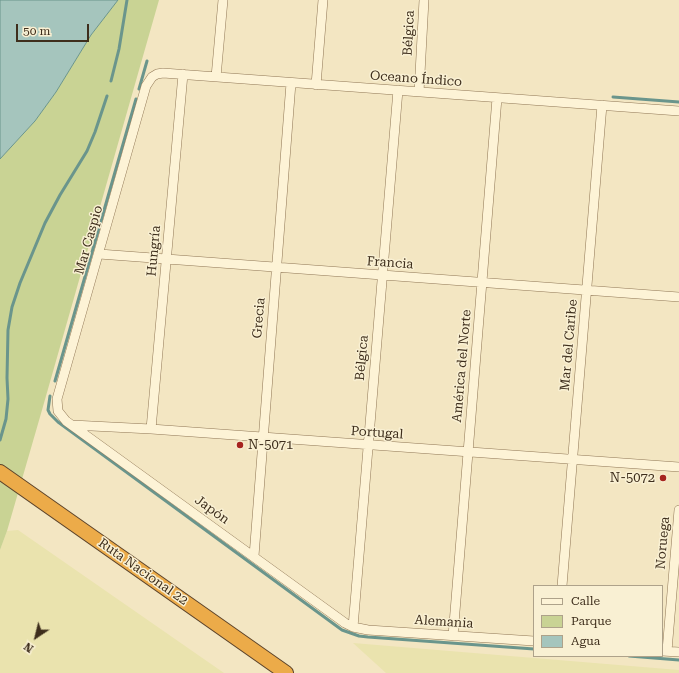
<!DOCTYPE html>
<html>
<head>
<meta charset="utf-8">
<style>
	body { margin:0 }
	#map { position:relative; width:679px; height:673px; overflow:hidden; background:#f3e6c2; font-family:"Roboto Serif",serif }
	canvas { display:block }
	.legend { position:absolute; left:533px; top:585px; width:130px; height:72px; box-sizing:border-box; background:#f9f0d3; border:1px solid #aea28a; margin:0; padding:5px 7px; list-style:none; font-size:12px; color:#3e2e1c }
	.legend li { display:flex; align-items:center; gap:8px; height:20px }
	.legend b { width:20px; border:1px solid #aea28a }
	.north { position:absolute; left:16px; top:617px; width:40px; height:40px; -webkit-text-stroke:3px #f9f0d3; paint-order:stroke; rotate:215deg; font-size:11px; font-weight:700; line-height:16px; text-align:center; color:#3e2e1c }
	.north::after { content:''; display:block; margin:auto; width:14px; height:18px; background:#3e2e1c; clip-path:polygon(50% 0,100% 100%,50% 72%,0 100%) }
	.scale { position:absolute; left:16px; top:24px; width:73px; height:18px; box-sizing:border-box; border:2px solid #3e2e1c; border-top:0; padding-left:5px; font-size:12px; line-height:14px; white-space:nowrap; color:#3e2e1c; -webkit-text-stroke:3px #f9f0d3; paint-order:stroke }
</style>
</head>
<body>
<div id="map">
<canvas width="679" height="673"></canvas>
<ul class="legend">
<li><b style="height:5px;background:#fdf3d6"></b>Calle</li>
<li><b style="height:11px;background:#c9d394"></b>Parque</li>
<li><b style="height:11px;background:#a5c5bd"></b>Agua</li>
</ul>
<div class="north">N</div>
<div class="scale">50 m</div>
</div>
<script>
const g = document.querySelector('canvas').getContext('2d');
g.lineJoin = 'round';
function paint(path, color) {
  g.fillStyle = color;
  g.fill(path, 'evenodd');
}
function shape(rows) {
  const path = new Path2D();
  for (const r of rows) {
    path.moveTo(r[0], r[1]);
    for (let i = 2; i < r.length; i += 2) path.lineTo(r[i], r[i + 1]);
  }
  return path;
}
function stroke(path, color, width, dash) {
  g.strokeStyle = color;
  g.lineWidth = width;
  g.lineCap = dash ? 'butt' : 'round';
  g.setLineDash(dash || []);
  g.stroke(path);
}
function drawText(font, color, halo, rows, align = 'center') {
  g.font = font + ' "Roboto Serif",serif';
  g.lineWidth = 3;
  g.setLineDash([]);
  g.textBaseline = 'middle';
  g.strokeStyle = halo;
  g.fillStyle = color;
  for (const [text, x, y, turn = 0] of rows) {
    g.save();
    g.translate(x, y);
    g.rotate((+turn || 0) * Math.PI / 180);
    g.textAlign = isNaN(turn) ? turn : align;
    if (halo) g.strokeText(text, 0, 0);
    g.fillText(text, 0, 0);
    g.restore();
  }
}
const farmland = shape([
	[18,530,224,673,0,673,0,550,7,531],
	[353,643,679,670,679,673,386,673]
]);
const green = shape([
	[118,0,159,0,40,417,7,531,0,550,0,159,35,121,56,92,91,35]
]);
const water = shape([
	[0,0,118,0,91,35,56,92,35,121,0,159,0,0]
]);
const stream = shape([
	[111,81,119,49,127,0],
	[139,89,147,61],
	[613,97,679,102],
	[55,381,136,99],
	[50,396,48,410,50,414,58,422,342,630,359,636,368,637,534,649],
	[0,440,6,419,8,399,7,378,8,330,12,307,20,283,45,223,60,195,87,151,95,132,107,96],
	[629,656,679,660]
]);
const minor = shape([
	[216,77,223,0],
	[316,85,323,0],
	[419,92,424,0],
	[99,254,679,297],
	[72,425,151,429,679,467],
	[151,429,183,74],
	[254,556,291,83],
	[562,586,602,105],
	[353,627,398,90],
	[453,636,497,98],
	[534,641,368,630,353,627,345,623,66,421,58,411,57,399,146,86,152,77,157,74,163,73,679,111],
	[662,651,679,652],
	[667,651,679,510]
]);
const highway = shape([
	[0,472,286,673]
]);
const markers = [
	[240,445,4,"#a6241f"],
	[663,478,4,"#a6241f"]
];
const streetNames = [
	["Bélgica",409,33,-87],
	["Oceano Índico",416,79,4],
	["Mar Caspio",89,240,-74],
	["Hungría",154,251,-85],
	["Francia",390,263,4],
	["Grecia",259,318,-85],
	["Mar del Caribe",569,345,-85],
	["Bélgica",362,358,-85],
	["América del Norte",462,366,-85],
	["Portugal",377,433,4],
	["Japón",212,510,36],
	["Noruega",663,543,-85],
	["Ruta Nacional 22",143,572,35],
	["Alemania",444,622,4]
];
const poiNames = [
	["N-5071",248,445],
	["N-5072",655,478,"right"]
];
paint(farmland, '#eae3ae');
paint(green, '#c9d394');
paint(water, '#a5c5bd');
stroke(water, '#6a958c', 1);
stroke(stream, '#6a958c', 3);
stroke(minor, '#907756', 10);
stroke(highway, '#5d442b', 16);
stroke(minor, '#fdf3d6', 9);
stroke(highway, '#ecab49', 14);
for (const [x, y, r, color] of markers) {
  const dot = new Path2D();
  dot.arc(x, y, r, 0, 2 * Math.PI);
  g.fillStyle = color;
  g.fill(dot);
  stroke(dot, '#f9f0d3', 1.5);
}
drawText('13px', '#3e2e1c', '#f9f0d3', streetNames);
drawText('13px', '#3e2e1c', '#f9f0d3', poiNames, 'left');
</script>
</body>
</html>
